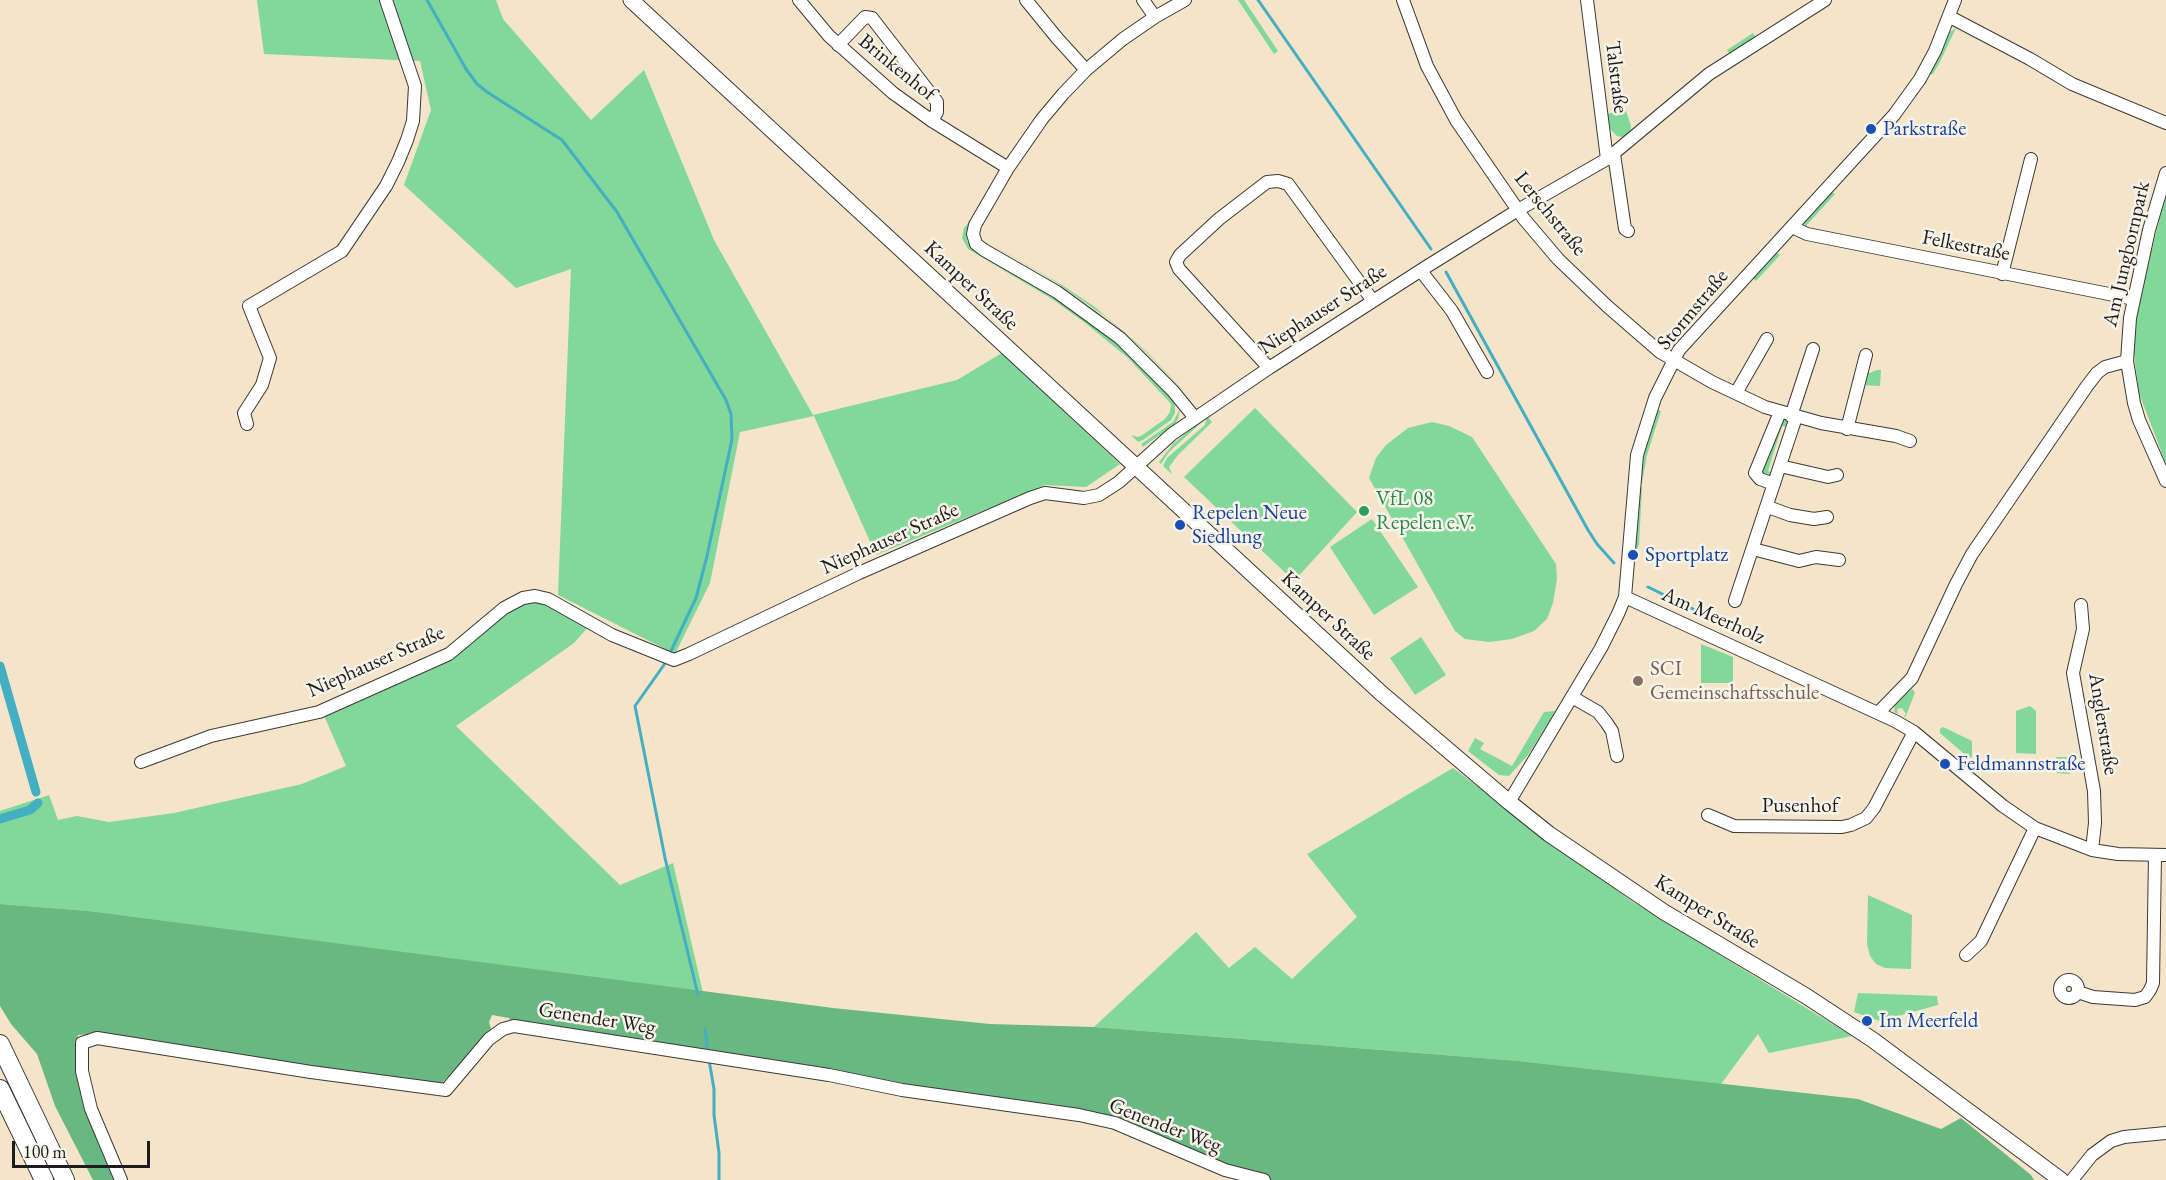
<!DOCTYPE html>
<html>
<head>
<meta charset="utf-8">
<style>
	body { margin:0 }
	#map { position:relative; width:2166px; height:1180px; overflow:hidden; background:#f3e4ca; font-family:"EB Garamond",serif }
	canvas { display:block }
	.scale { position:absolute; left:12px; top:1141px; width:138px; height:27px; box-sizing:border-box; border:3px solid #1c1c1c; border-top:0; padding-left:8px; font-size:18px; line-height:21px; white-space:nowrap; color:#1c1c1c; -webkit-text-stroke:4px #f7f3e8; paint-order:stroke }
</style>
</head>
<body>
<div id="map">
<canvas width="2166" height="1180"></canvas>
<div class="scale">100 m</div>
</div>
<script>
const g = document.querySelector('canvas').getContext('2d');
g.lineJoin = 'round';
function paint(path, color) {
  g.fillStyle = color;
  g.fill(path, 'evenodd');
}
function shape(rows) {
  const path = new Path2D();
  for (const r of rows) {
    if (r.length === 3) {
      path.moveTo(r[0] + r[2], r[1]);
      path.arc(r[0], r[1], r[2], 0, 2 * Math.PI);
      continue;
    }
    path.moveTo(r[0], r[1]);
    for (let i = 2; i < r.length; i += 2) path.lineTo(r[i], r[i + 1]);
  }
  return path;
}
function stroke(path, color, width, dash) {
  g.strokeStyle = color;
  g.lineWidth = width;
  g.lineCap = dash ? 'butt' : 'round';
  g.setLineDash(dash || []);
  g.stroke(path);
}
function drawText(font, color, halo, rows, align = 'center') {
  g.font = font + ' "EB Garamond",serif';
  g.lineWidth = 5;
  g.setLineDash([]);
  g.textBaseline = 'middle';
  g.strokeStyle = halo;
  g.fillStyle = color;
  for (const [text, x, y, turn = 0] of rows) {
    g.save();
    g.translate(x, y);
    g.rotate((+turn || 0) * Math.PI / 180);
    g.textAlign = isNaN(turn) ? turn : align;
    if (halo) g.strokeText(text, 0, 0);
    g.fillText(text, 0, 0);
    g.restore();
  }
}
const green = shape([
	[257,0,496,0,503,19,591,120,644,70,714,240,813,415,957,380,1002,353,1120,464,1086,487,1045,485,876,555,814,416,740,432,710,583,675,654,558,595,571,269,516,288,404,185,431,110,420,61,264,54],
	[1238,0,1244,0,1278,51,1274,54],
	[1956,28,1939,64,1932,75,1930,74,1941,54,1939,53,1947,34],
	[1753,33,1756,38,1730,55,1727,50],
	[1624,111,1626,111,1631,126,1630,136,1622,137,1617,136,1610,129,1606,114],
	[1832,192,1835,194,1805,227,1804,222,1827,195,1829,196],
	[2166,194,2166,464,2139,393,2133,347,2133,326,2140,295],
	[975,215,966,233,967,241,972,247,1047,292,1110,336,1175,401,1175,413,1171,420,1143,440,1138,442,1131,435,1137,437,1141,436,1165,419,1170,412,1171,404,1128,358,1084,322,1052,299,968,249,962,238,964,228],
	[984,240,1062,285,1095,307,1147,352,1194,401,1147,353,1106,317,1054,281],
	[990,247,1053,282,1098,313,1152,360,1191,402,1190,403,1168,379],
	[1775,252,1780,255,1756,281,1752,277],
	[1877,370,1881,370,1880,386,1861,385,1864,375],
	[1255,408,1357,512,1294,581,1184,477],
	[1180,409,1178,419,1174,425,1147,444,1143,447,1141,444,1173,422],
	[1656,409,1661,411,1647,455,1642,483,1639,483,1644,455,1642,454],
	[1207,416,1212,422,1178,455,1169,467,1172,474,1163,466,1167,458,1205,425],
	[1203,419,1203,421,1169,452,1161,464,1159,462,1173,444],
	[1783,419,1787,420,1789,427,1782,426,1768,471,1774,474,1770,479,1758,470],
	[1432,422,1449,426,1472,437,1556,564,1557,579,1553,603,1547,619,1534,631,1512,639,1489,642,1465,639,1455,631,1369,478,1376,458,1386,445,1408,428],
	[1639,487,1642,487,1639,545,1636,551,1630,551],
	[1372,519,1418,587,1374,615,1330,547],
	[534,598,589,626,574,643,456,726,620,885,673,863,703,993,89,911,0,904,0,811,49,795,58,820,77,816,109,822,174,813,302,784,346,766,322,711,455,653,505,609],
	[1421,637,1446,675,1415,695,1390,658],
	[1701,644,1733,657,1733,683,1701,683],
	[1912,689,1915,692,1906,716,1905,717,1904,716,1906,714,1902,708,1897,709,1898,714,1894,712,1895,704],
	[2030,706,2036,711,2036,754,2016,753,2016,711],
	[1556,711,1528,755,1509,776,1499,775,1468,751,1475,738,1484,743,1480,749,1512,766,1544,712],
	[1943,727,1972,741,1972,757,1969,758,1940,733,1940,729],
	[2056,757,2071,757,2070,774,2056,773],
	[1453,768,1630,900,1852,1036,1769,1053,1758,1034,1721,1084,1519,1061,1094,1027,1196,932,1229,968,1255,947,1292,979,1357,917,1307,854],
	[1868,895,1912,915,1911,969,1885,968,1876,964,1870,956,1867,944],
	[1858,993,1937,996,1938,1005,1880,1021,1854,1012]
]);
const forest = shape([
	[0,904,89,911,833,1008,990,1024,1094,1027,1519,1061,1858,1099,1941,1129,1961,1118,2031,1175,2034,1180,1264,1180,1115,1123,514,1026,509,1018,492,1015,489,1022,492,1032,440,1085,98,1034,78,1035,76,1047,116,1180,93,1180,55,1106,37,1054,11,1024,0,1006]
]);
const stream = shape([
	[427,0,466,69,477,84,487,92,562,140,617,212,726,400,731,414,732,439,707,556,696,598,670,653],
	[1258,0,1431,249],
	[1446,272,1588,530,1597,544,1614,563],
	[1648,587,1726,625],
	[666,662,635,706,665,858,698,995],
	[705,1029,708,1053],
	[709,1060,714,1089,714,1115,719,1153,719,1180]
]);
const canal = shape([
	[0,666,36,792],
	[0,819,30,810,38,803]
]);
const minor = shape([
	[799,0,829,36,893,93,932,121,1008,168],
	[1026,0,1057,38,1086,70],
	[1143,0,1155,17],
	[1185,0,1155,17,1123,39,1086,70,1063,94,1042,119,1008,168,975,225,973,234,976,244,984,250,1057,292,1120,338,1173,391,1195,418],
	[1403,0,1427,66,1456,120,1524,219,1558,259,1607,306,1660,352,1712,382,1765,407,1821,423,1896,436,1910,441],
	[1587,0,1607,159],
	[1950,17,2030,59,2072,84,2166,123],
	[838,45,865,17,872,18,937,102,937,112,932,121],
	[1614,154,1625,229,1628,231],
	[2166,173,2149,230,2130,318,2127,361,2134,403,2139,420,2166,481],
	[1792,227,1807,234,2134,299],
	[1421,271,1452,311,1487,372],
	[2002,274,2031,159],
	[1269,368,1179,269,1176,262,1180,255,1219,219,1267,182,1278,181,1288,184,1373,301],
	[1736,393,1767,339],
	[1791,416,1813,349],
	[247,424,244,413,262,385,270,358,249,306,342,251,386,186,398,162,407,140,413,121,415,86,386,0],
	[1847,429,1866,355],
	[1780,466,1828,477,1837,475],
	[1774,484,1760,479,1755,473,1780,412],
	[1768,507,1790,515,1814,519,1827,517],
	[1753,549,1799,561,1816,557,1839,560],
	[1625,597,1895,721,1914,732,2003,806,2035,828,2092,850,2118,854,2166,855],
	[1735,601,1796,417],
	[2081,605,2083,629,2073,673,2094,791,2095,823,2092,850],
	[1572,697,1598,712,1606,722,1612,731,1617,756],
	[1878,713,1912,678,1956,584,1972,554,2087,386,2097,373,2105,367,2127,361],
	[141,762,211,736,319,712,449,654,504,608,523,598,535,596,548,599,612,635,674,660,689,654,859,573,1030,498,1045,493,1084,498,1099,495,1119,482,1172,434,1269,368,1426,267,1518,210,1607,159,1709,74,1825,0],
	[1509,802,1601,648,1618,614,1625,597,1637,455,1655,398,1679,350,1894,115,1920,79,1935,51,1955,0],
	[1708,815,1734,826,1842,827,1851,825,1866,818,1874,808,1914,732],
	[1966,955,1981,941,2035,828],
	[2069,989,9],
	[2078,992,2093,997,2135,1000,2145,997,2150,990,2153,983,2155,855],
	[121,1180,91,1109,82,1071,82,1043,97,1038,311,1072,446,1090,489,1039,503,1029,514,1026,829,1075,902,1090,1079,1115,1115,1123,1225,1170,1264,1180],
	[2072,1180,2092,1155,2111,1141,2124,1137,2166,1133]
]);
const major = shape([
	[631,0,1381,693,1509,802,1549,834,1664,912,1806,996,1873,1040,2061,1180]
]);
const highway = shape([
	[0,1044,65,1180],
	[0,1089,44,1180]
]);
const markers = [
	[1871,129,6,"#1a4fb4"],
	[1364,511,6,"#2e9e5b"],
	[1180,525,6,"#1a4fb4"],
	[1633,555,6,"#1a4fb4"],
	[1638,681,6,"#8d6e63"],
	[1945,764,6,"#1a4fb4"],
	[1867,1021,6,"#1a4fb4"]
];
const streetNames = [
	["Brinkenhof",897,68,39],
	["Talstraße",1616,77,83],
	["Lerschstraße",1550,214,51],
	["Felkestraße",1966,246,11],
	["Am Jungbornpark",2127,254,-77],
	["Kamper Straße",971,286,43],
	["Niephauser Straße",1323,310,-33],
	["Stormstraße",1693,310,-50],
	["Niephauser Straße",890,539,-24],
	["Kamper Straße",1328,616,43],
	["Am Meerholz",1713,616,24],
	["Niephauser Straße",376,662,-24],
	["Anglerstraße",2103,724,81],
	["Pusenhof",1800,806],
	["Kamper Straße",1707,912,32],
	["Genender Weg",597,1019,9],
	["Genender Weg",1165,1126,21]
];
const transitNames = [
	["Parkstraße",1883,129],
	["Repelen Neue",1192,513],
	["Siedlung",1192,537],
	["Sportplatz",1645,555],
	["Feldmannstraße",1957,764],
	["Im Meerfeld",1879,1021]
];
const leisureNames = [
	["VfL 08",1376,499],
	["Repelen e.V.",1376,523]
];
const educationNames = [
	["SCI",1650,669],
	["Gemeinschaftsschule",1650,693]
];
paint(green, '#82d79a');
paint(forest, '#69b882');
stroke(stream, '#44aec2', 3);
stroke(canal, '#44aec2', 9);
stroke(minor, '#3c3a36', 14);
stroke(major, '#3c3a36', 17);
stroke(highway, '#3c3a36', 20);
stroke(minor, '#fff', 12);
stroke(major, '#fff', 15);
stroke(highway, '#fff', 18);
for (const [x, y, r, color] of markers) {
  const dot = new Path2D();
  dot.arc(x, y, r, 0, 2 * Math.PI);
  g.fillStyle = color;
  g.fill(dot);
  stroke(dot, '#f7f3e8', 2);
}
drawText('21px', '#1c1c1c', '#f7f3e8', streetNames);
drawText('21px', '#164399', '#f7f3e8', transitNames, 'left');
drawText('21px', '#27864d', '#f7f3e8', leisureNames, 'left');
drawText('21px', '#785e54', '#f7f3e8', educationNames, 'left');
</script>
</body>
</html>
